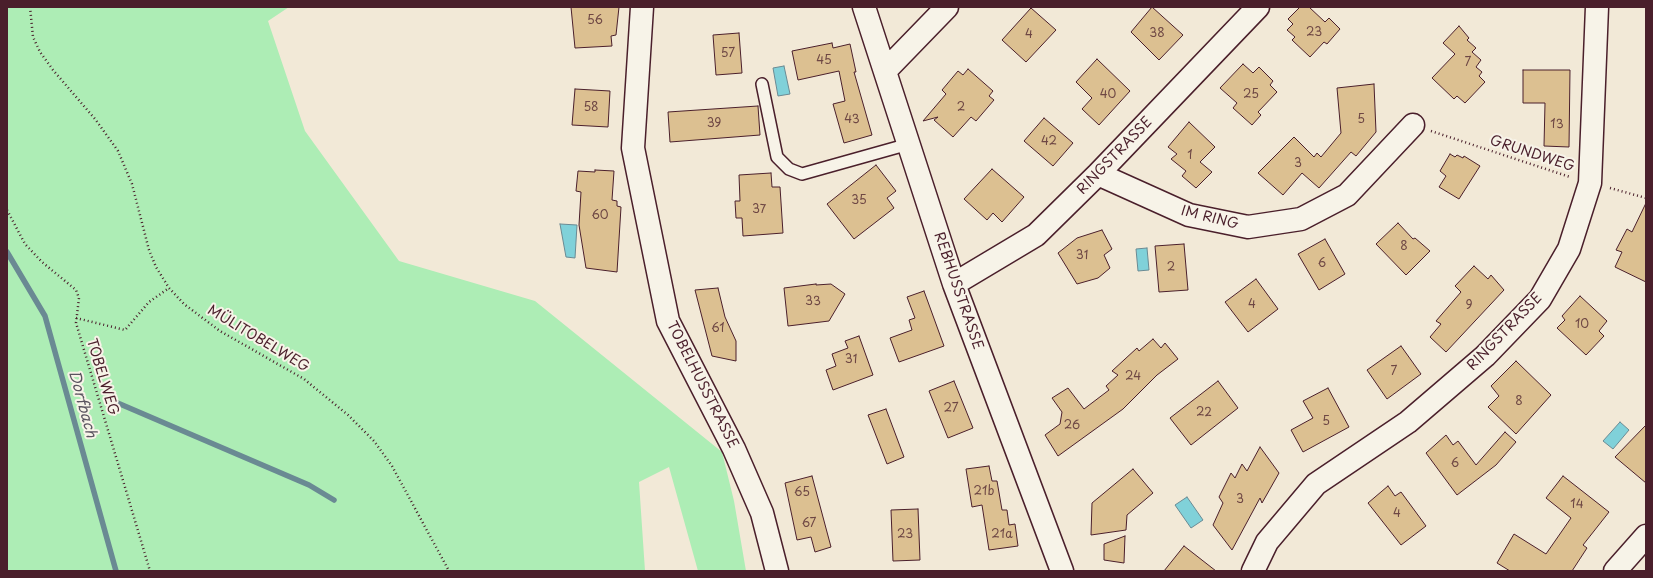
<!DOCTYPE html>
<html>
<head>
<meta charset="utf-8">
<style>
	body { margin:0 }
	#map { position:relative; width:1653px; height:578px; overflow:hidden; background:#f2e9d7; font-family:"Playpen Sans",sans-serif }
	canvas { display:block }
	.frame { position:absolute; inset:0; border:8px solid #4a1f2b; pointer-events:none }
</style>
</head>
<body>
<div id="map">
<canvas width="1653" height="578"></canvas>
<div class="frame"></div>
</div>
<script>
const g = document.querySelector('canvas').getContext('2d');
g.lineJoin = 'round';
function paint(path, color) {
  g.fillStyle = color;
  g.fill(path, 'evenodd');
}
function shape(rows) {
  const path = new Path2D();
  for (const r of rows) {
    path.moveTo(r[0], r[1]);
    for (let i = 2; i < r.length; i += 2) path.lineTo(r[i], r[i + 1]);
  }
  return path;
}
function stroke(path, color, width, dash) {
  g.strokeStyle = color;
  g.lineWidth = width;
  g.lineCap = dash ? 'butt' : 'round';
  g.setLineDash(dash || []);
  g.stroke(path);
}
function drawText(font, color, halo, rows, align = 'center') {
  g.font = font + ' "Playpen Sans",sans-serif';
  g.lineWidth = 4;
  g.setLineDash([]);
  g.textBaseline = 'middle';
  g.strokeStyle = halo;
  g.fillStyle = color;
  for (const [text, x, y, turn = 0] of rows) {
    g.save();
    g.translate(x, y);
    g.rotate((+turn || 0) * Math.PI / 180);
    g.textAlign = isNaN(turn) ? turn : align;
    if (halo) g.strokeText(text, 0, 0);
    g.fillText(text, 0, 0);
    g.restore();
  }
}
const green = shape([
	[7,7,289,7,268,21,305,131,399,261,535,301,722,452,734,501,746,571,698,571,669,467,639,482,645,571,7,571]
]);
const water = shape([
	[784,66,790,94,778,96,773,68,784,66],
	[560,224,577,225,575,258,566,257,560,224],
	[1147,248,1149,270,1138,271,1136,249,1147,248],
	[1620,422,1629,430,1613,449,1603,441,1620,422],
	[1187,497,1203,520,1191,528,1175,505,1187,497]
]);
const stream = shape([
	[7,252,45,316,116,571],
	[113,401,309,485,334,500]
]);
const building = shape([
	[571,7,619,7,616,35,611,36,612,46,575,48,571,7],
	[1152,7,1183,35,1159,60,1131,32,1152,7],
	[1300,7,1309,7,1325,22,1329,18,1340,29,1327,44,1324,42,1310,57,1292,40,1295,37,1287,30,1293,24,1288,19,1300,7],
	[1031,8,1056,30,1026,62,1002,40,1031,8],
	[1459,26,1469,38,1467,40,1476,48,1472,52,1481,60,1476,67,1482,72,1479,76,1485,82,1465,103,1457,96,1454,99,1432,78,1455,54,1443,43,1459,26],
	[739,33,742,73,716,75,713,35,739,33],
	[832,43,833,48,850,44,856,72,854,72,872,135,844,143,833,104,845,101,839,71,798,80,792,51,832,43],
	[1097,59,1130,91,1099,125,1082,109,1092,98,1076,82,1097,59],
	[1243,64,1253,73,1259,67,1273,81,1270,85,1277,92,1258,112,1261,115,1252,125,1233,108,1237,103,1220,88,1243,64],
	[968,69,993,91,989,96,994,100,976,121,971,117,953,137,934,120,938,117,923,121,946,94,942,90,958,71,963,75,968,69],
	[1523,70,1570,70,1569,147,1544,146,1545,103,1523,103,1523,70],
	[1374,84,1376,132,1356,156,1351,152,1319,188,1302,173,1283,195,1258,173,1294,137,1314,157,1317,153,1321,157,1341,133,1337,88,1374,84],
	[575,89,610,91,608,127,572,125,575,89],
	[758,106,760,135,670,142,668,112,758,106],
	[1044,118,1073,143,1053,166,1024,141,1044,118],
	[1189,122,1215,147,1200,162,1212,172,1196,188,1182,176,1186,171,1171,159,1177,154,1168,147,1189,122],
	[1450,154,1455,157,1457,155,1463,158,1464,156,1480,166,1459,199,1439,187,1446,176,1440,171,1450,154],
	[876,165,896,191,887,198,894,208,854,239,827,204,876,165],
	[992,169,1024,197,1002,222,993,213,987,220,964,199,992,169],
	[595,170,614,171,612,200,617,201,617,206,621,207,617,272,586,268,579,225,581,192,576,191,578,171,595,172,595,170],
	[771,173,772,187,780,187,783,233,743,236,742,218,736,218,735,201,740,201,739,175,771,173],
	[1646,203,1646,282,1615,267,1622,252,1616,250,1627,229,1632,232,1646,203],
	[1398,223,1413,239,1415,238,1430,251,1406,275,1376,244,1398,223],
	[1102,230,1112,249,1104,255,1110,268,1098,278,1077,284,1058,253,1077,238,1102,230],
	[1325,239,1345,274,1319,290,1298,254,1325,239],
	[1184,244,1188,290,1159,292,1155,246,1184,244],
	[1474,266,1488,279,1491,275,1504,290,1446,352,1430,337,1441,324,1436,321,1461,292,1455,286,1474,266],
	[1256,279,1278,309,1248,332,1225,302,1256,279],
	[816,284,816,285,831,284,845,294,829,321,788,326,784,288,816,284],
	[718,288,725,317,736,341,736,361,712,356,695,290,718,288],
	[924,291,944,346,899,362,890,338,912,330,909,320,915,318,907,297,924,291],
	[1580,296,1607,321,1599,331,1604,336,1586,355,1557,328,1565,320,1562,316,1580,296],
	[859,336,873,375,833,390,826,370,836,366,832,354,848,348,845,341,859,336],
	[1153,339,1161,348,1165,343,1178,359,1157,375,1123,409,1058,456,1045,435,1060,424,1062,412,1052,398,1068,388,1084,409,1109,390,1106,386,1118,375,1112,371,1137,348,1139,351,1153,339],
	[1401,346,1421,374,1387,399,1367,370,1401,346],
	[1516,361,1551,395,1516,434,1488,407,1499,396,1491,386,1516,361],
	[954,381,973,428,948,438,929,391,954,381],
	[1218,381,1238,408,1191,445,1170,418,1218,381],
	[1328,388,1349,427,1303,452,1291,430,1313,418,1303,401,1328,388],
	[886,409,904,457,887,464,868,415,886,409],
	[1646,425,1646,483,1615,457,1646,425],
	[1505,432,1516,442,1496,465,1457,495,1426,453,1446,435,1453,445,1458,441,1476,465,1505,432],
	[1260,447,1279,473,1262,503,1260,498,1232,550,1213,525,1223,503,1219,497,1231,473,1235,478,1242,464,1247,471,1260,447],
	[989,466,992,481,997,481,1002,510,1007,510,1009,525,1015,524,1018,546,989,550,982,505,972,507,966,469,989,466],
	[1133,469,1153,493,1127,515,1126,530,1091,535,1092,503,1133,469],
	[812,476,831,547,815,552,811,537,797,540,785,483,812,476],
	[1563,476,1609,512,1583,545,1587,548,1572,571,1510,571,1497,563,1514,534,1546,554,1571,518,1546,498,1563,476],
	[1388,486,1395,496,1401,492,1426,526,1401,545,1368,503,1388,486],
	[918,509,920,560,893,561,891,510,918,509],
	[1125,536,1124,563,1104,560,1104,544,1125,536],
	[1184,546,1216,571,1164,571,1184,546]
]);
const path = shape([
	[30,7,33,37,40,52,53,70,95,119,118,151,132,184,149,250,156,267,169,288,184,304,220,331,304,379,348,415,374,441,392,466,449,571],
	[1431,131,1570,177],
	[1610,188,1646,198],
	[7,210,25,244,42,262,76,290,79,298,76,323,150,571],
	[76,318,125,330,149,302,169,288]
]);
const service = shape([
	[762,84,777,157,789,169,802,174,909,144]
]);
const minor = shape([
	[642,7,633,148,668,321,734,449,762,513,777,571],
	[864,7,954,284,1062,571],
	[885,71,947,7],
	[1098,174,1189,215,1248,227,1301,219,1347,195,1413,125],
	[954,284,1036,235,1098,174,1258,7],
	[1253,571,1267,542,1316,484,1408,422,1485,356,1540,299,1569,249,1590,183,1597,7],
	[1615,571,1646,536]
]);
const numberNames = [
	["56",595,21],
	["23",1314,33],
	["38",1157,34],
	["4",1029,35],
	["57",728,54],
	["45",824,61],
	["7",1468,63],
	["40",1108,95],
	["25",1251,95],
	["58",591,108],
	["2",961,108],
	["43",852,120],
	["5",1361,120],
	["39",714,124],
	["13",1557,125],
	["42",1049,142],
	["1",1190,156],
	["3",1298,164],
	["35",859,201],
	["37",759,210],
	["60",600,216],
	["8",1404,247],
	["31",1082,256],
	["6",1322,264],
	["2",1171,268],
	["33",813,302],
	["4",1252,305],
	["9",1469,306],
	["10",1582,325],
	["61",718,329],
	["31",851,360],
	["7",1394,372],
	["24",1133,377],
	["8",1519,402],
	["27",951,409],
	["22",1204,413],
	["5",1326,422],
	["26",1072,426],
	["6",1455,464],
	["21b",984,492],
	["65",802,493],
	["3",1240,500],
	["14",1577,505],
	["4",1397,514],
	["67",809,524],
	["23",905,535],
	["21a",1002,535]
];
const streetNames = [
	["GRUNDWEG",1532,154,18],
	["RINGSTRASSE",1115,156,-46],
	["IM RING",1210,218,14],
	["REBHUSSTRASSE",958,291,71],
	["RINGSTRASSE",1505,332,-46],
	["MÜLITOBELWEG",258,339,31],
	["TOBELWEG",102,377,73],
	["TOBELHUSSTRASSE",702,385,63]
];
const waterNames = [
	["Dorfbach",82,404,75]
];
paint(green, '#adedb5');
paint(water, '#80d1d9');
stroke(water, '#6a8a93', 1);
stroke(stream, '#6a8a93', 5.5);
paint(building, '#dcc091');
stroke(building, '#4a1f2b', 1);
stroke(service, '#4a1f2b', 14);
stroke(minor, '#4a1f2b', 25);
stroke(path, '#4a1f2b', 2.5, [1, 3]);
stroke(service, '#f7f3e8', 11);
stroke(minor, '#f7f3e8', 22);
drawText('12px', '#6e4744', null, numberNames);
drawText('14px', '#4a1f2b', '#f7f3e8', streetNames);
drawText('italic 15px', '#5a545f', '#f7f3e8', waterNames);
</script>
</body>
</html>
